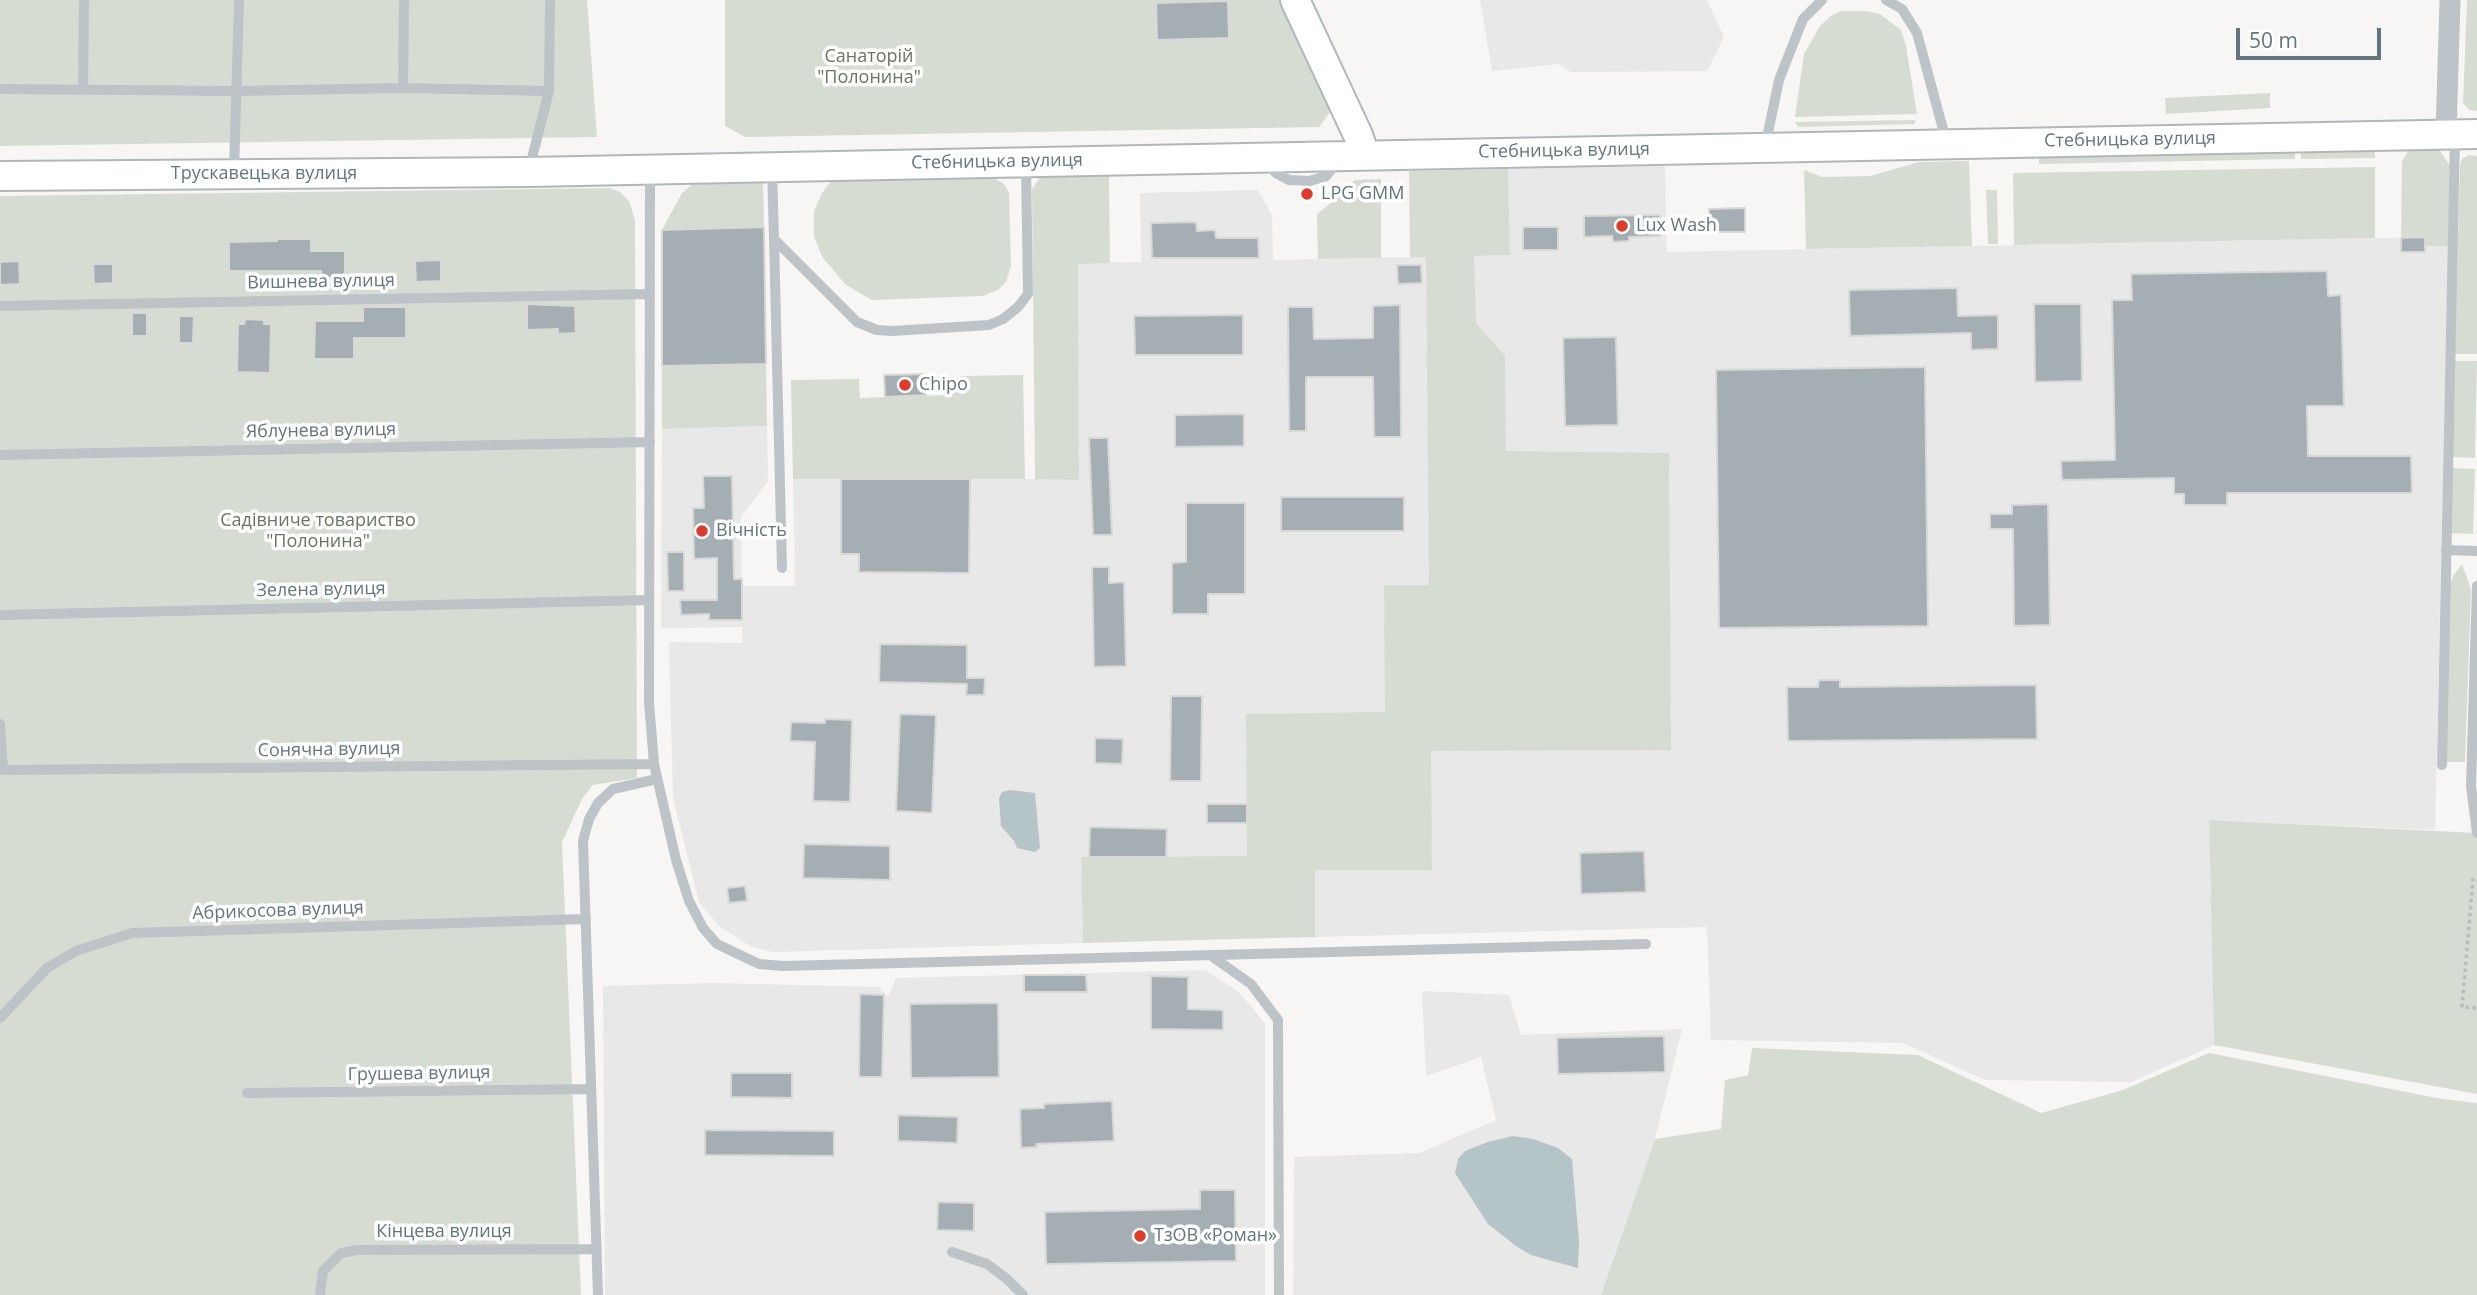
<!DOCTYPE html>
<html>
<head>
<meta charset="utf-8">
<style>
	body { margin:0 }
	#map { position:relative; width:2477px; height:1295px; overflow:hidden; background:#f7f6f4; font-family:"Open Sans",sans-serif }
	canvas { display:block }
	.scale { position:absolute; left:2236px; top:28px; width:145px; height:32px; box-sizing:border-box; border:4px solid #63767e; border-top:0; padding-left:9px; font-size:21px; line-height:24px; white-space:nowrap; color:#63767e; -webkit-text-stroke:5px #fff; paint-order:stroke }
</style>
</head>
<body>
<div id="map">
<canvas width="2477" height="1295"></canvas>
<div class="scale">50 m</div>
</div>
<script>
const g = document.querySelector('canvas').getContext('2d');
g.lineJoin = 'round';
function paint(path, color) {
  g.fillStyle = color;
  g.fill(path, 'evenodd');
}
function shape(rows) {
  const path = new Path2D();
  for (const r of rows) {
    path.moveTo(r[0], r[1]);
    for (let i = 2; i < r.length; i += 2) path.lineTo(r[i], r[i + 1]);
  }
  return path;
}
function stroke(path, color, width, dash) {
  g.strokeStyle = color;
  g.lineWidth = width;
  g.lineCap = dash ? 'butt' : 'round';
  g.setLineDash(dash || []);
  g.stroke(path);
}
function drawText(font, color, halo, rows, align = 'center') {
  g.font = font + ' "Open Sans",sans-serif';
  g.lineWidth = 7;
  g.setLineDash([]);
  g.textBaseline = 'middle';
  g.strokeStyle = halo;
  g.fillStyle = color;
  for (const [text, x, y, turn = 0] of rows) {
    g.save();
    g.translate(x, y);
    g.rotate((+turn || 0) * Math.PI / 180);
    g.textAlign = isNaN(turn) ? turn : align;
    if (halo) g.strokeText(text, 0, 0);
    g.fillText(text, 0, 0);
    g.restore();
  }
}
const built = shape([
	[1480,0,1707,0,1724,37,1707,71,1571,72,1559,64,1492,71],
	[1665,166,1667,252,2425,237,2448,246,2435,830,2209,820,2214,1045,2131,1082,1985,1080,1903,1043,1711,1040,1707,927,1315,937,1315,870,1432,870,1431,823,1248,823,1247,856,1082,857,1083,943,773,952,750,946,719,926,699,902,673,798,669,642,742,643,742,627,661,628,662,429,767,426,768,481,741,517,742,586,795,586,793,479,1079,479,1078,263,1141,262,1140,193,1258,190,1272,215,1273,260,1509,255,1508,169],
	[1205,970,1238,991,1265,1023,1265,1295,605,1295,603,986,713,983,879,987,888,997,896,978],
	[1422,991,1509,995,1521,1035,1682,1029,1655,1139,1601,1295,1293,1295,1294,1157,1419,1153,1496,1120,1481,1057,1426,1076]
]);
const green = shape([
	[0,0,587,0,597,137,0,146],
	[725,0,1283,0,1333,108,1319,127,745,137,725,126],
	[2467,0,2477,0,2477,111,2469,110,2463,103],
	[1841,11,1866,11,1880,14,1901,30,1906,46,1917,114,1795,117,1804,54,1820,26,1831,16],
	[2270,93,2270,108,2166,114,2165,98],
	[1916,120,1914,124,1798,127,1795,122],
	[2439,149,2450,166,2448,246,2425,246,2425,237,2401,238,2402,161,2409,150],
	[2375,150,2375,158,2301,159,2301,152],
	[2295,152,2295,159,2039,164,2039,157],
	[2469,155,2477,156,2477,354,2455,354,2460,165,2462,159],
	[1969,161,1972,246,1806,249,1804,170,1822,177,1870,176,1919,162],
	[2375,167,2375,238,2014,245,2013,173],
	[1508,169,1510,255,1474,256,1476,323,1505,356,1506,451,1669,453,1671,750,1431,751,1432,870,1315,870,1315,937,1083,943,1081,857,1247,856,1246,714,1385,712,1384,585,1429,585,1426,257,1410,257,1409,171],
	[1109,174,1110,263,1078,264,1079,480,1035,479,1032,189,1041,176],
	[992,177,1004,184,1009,193,1011,266,1006,282,998,290,982,296,872,300,846,285,823,258,814,237,814,211,822,193,832,180],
	[1381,179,1381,258,1318,259,1317,214,1342,194,1354,180],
	[763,181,764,227,662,230,682,193,695,182],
	[610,188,620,192,629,201,635,220,637,778,593,785,582,799,562,842,581,1295,0,1295,0,196],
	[1986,190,1997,190,1998,244,1988,244],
	[2455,361,2477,361,2475,458,2452,457],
	[766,364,767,426,662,429,662,366],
	[1023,375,1025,479,793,479,791,380,859,379,860,398,949,395,961,376],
	[2452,468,2475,469,2473,534,2450,533],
	[2462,564,2471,589,2465,762,2444,762,2449,587,2453,576],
	[2209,820,2477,833,2477,1094,2214,1045],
	[1752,1048,1918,1055,2041,1113,2123,1090,2209,1053,2442,1099,2477,1103,2477,1295,1601,1295,1655,1139,1721,1129,1725,1080,1748,1075]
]);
const water = shape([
	[1010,790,1035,793,1040,848,1035,852,1017,848,1014,841,1001,826,999,799,1002,792],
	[1513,1136,1533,1139,1558,1148,1572,1159,1579,1242,1578,1268,1531,1255,1516,1246,1488,1224,1455,1173,1458,1159,1465,1151,1488,1142]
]);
const building = shape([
	[1228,1,1229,38,1157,40,1156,3,1228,1],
	[1745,208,1745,232,1709,232,1709,209,1745,208],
	[1660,215,1660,236,1629,237,1629,241,1613,242,1612,236,1584,237,1584,216,1660,215],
	[1196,222,1197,231,1215,230,1216,238,1258,238,1259,258,1152,258,1151,223,1196,222],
	[764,227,766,364,662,366,662,230,764,227],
	[1523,227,1558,227,1558,250,1523,250,1523,227],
	[2425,237,2425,252,2401,252,2401,238,2425,237],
	[277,239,311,239,311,251,345,251,345,278,321,278,321,271,229,271,229,242,277,241,277,239],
	[441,260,441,281,416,282,415,261,441,260],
	[19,261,20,284,0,285,0,262,19,261],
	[93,264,113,264,113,283,94,284,93,264],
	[1397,265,1421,265,1422,283,1398,284,1397,265],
	[2327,271,2328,296,2341,295,2344,406,2307,406,2308,456,2411,456,2412,493,2227,493,2227,505,2184,505,2184,494,2174,494,2174,478,2062,480,2061,461,2115,460,2112,300,2132,300,2131,274,2327,271],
	[1957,288,1958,316,1998,315,1998,349,1971,350,1971,333,1850,336,1849,290,1957,288],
	[527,304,575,306,576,333,558,334,558,329,527,330,527,304],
	[2034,304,2081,304,2082,381,2035,382,2034,304],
	[1400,305,1401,437,1374,437,1373,377,1306,377,1306,431,1289,431,1288,307,1313,307,1314,339,1373,338,1373,306,1400,305],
	[363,307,406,307,406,338,354,338,354,359,314,359,315,321,363,321,363,307],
	[132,313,147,313,147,336,132,336,132,313],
	[1243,315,1243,355,1135,355,1134,316,1243,315],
	[179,316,194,316,193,343,179,343,179,316],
	[245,319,264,320,264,324,271,324,270,373,237,372,238,324,244,324,245,319],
	[1616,337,1618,425,1565,426,1563,338,1616,337],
	[1925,367,1928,626,1719,628,1716,370,1925,367],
	[926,374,926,395,885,397,884,375,926,374],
	[1244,414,1244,446,1175,447,1175,415,1244,414],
	[1089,438,1108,438,1112,535,1093,535,1089,438],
	[703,476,732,476,734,579,742,579,742,620,709,620,709,614,681,615,680,600,717,600,717,558,694,559,693,508,704,508,703,476],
	[841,479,970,479,969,573,859,572,859,554,841,554,841,479],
	[1281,497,1404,497,1404,531,1281,531,1281,497],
	[1186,503,1245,503,1245,594,1208,594,1208,614,1172,614,1172,563,1186,562,1186,503],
	[2048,504,2050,625,2014,626,2013,529,1990,529,1990,514,2012,514,2012,505,2048,504],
	[667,552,684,552,684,591,668,591,667,552],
	[1092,567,1109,567,1109,583,1124,582,1126,666,1094,667,1092,567],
	[880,644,967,645,967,678,985,678,984,695,966,695,967,684,879,682,880,644],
	[1819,680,1840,680,1840,687,2036,685,2037,739,1788,741,1787,687,1818,687,1819,680],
	[1171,696,1202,696,1201,781,1170,781,1171,696],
	[900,714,936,715,932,813,896,811,900,714],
	[825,719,852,720,850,802,813,801,815,742,790,741,791,722,825,723,825,719],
	[1095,738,1123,739,1122,764,1095,763,1095,738],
	[1207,804,1247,804,1247,823,1207,823,1207,804],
	[1090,827,1167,829,1166,857,1089,857,1090,827],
	[804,844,890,846,890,880,803,878,804,844],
	[1644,851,1646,892,1581,894,1580,853,1644,851],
	[745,886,747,901,729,903,727,888,745,886],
	[1024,975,1086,975,1087,992,1024,992,1024,975],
	[1151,976,1188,977,1188,1009,1223,1010,1223,1030,1151,1029,1151,976],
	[860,994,884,995,882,1077,859,1077,860,994],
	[998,1003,999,1077,911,1078,910,1004,998,1003],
	[1664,1036,1665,1072,1558,1074,1557,1038,1664,1036],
	[731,1073,792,1073,792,1098,731,1097,731,1073],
	[1112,1101,1114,1141,1036,1144,1037,1147,1021,1148,1020,1109,1044,1108,1044,1104,1112,1101],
	[898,1115,958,1117,957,1143,898,1141,898,1115],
	[705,1130,834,1131,834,1156,705,1155,705,1130],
	[1200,1190,1235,1190,1236,1261,1046,1264,1045,1212,1200,1209,1200,1190],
	[938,1202,974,1203,974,1231,937,1230,938,1202]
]);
const path = shape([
	[2473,878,2462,1007,2477,1008]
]);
const lane = shape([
	[1886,0,1902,9,1917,33,1947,144],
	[403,88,404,0],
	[0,89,236,91,403,88,549,91],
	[83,89,84,0],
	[1765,147,1779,80,1803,19,1822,0],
	[1265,162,1276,173,1289,180,1310,181,1326,176,1339,160],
	[772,169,774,239,857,322,877,330,892,331,989,325,1003,319,1018,307,1028,294,1026,164],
	[529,170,549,91,550,0],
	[650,171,649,702,654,764,676,860,689,901,703,928,717,944,759,964,783,966,1646,944],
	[234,172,239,0],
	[774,239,782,568],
	[0,306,650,294],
	[0,455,650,442],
	[2446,550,2477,551],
	[0,615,649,600],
	[0,724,3,770,654,764],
	[2442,765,2455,137],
	[2477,833,2471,786,2477,586],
	[1210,955,1251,984,1278,1020,1279,1295],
	[0,1018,47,968,76,951,132,933,586,919],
	[247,1093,591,1089],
	[952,1252,987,1264,1007,1279,1023,1295],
	[320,1295,323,1271,341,1253,357,1250,597,1249],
	[598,1295,583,841,589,819,598,803,613,789,657,779]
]);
const street = shape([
	[2446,134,2450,0]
]);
const secondary = shape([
	[1295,0,1358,135,1365,155],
	[0,176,528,172,2477,134]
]);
const markers = [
	[1307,194,7,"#de3b2c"],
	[1622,226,7,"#de3b2c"],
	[905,385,7,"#de3b2c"],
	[702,531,7,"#de3b2c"],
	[1140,1236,7,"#de3b2c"]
];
const parkNames = [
	["Санаторій",869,57],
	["\"Полонина\"",869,78],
	["Садівниче товариство",318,521],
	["\"Полонина\"",318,542]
];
const streetNames = [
	["Стебницька вулиця",2130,140,-1],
	["Стебницька вулиця",1564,151,-1],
	["Стебницька вулиця",997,162,-1],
	["Трускавецька вулиця",264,174],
	["Вишнева вулиця",321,282,-1],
	["Яблунева вулиця",321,431,-1],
	["Зелена вулиця",321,590,-1],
	["Сонячна вулиця",329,750,-1],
	["Абрикосова вулиця",278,911,-2],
	["Грушева вулиця",419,1074,-1],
	["Кінцева вулиця",444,1232]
];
const poiNames = [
	["LPG GMM",1321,194],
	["Lux Wash",1636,226],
	["Chipo",919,385],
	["Вічність",716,531],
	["ТзОВ «Роман»",1154,1236]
];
paint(built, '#e7e8e7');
paint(green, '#d7dcd3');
paint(water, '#b5c4c6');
paint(building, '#a5afb3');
stroke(building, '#d8d8d6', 2);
stroke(secondary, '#b0b7ba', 32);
stroke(path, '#babdbf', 3.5, [3.5, 3.5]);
stroke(lane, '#bdc3c6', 10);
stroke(street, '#bdc3c6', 21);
stroke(secondary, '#fff', 28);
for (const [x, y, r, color] of markers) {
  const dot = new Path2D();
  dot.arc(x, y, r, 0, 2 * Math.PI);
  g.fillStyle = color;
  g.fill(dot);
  stroke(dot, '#fff', 2.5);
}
drawText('18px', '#687661', '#fff', parkNames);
drawText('18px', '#63767e', '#fff', streetNames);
drawText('18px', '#63767e', '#fff', poiNames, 'left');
</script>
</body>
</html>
